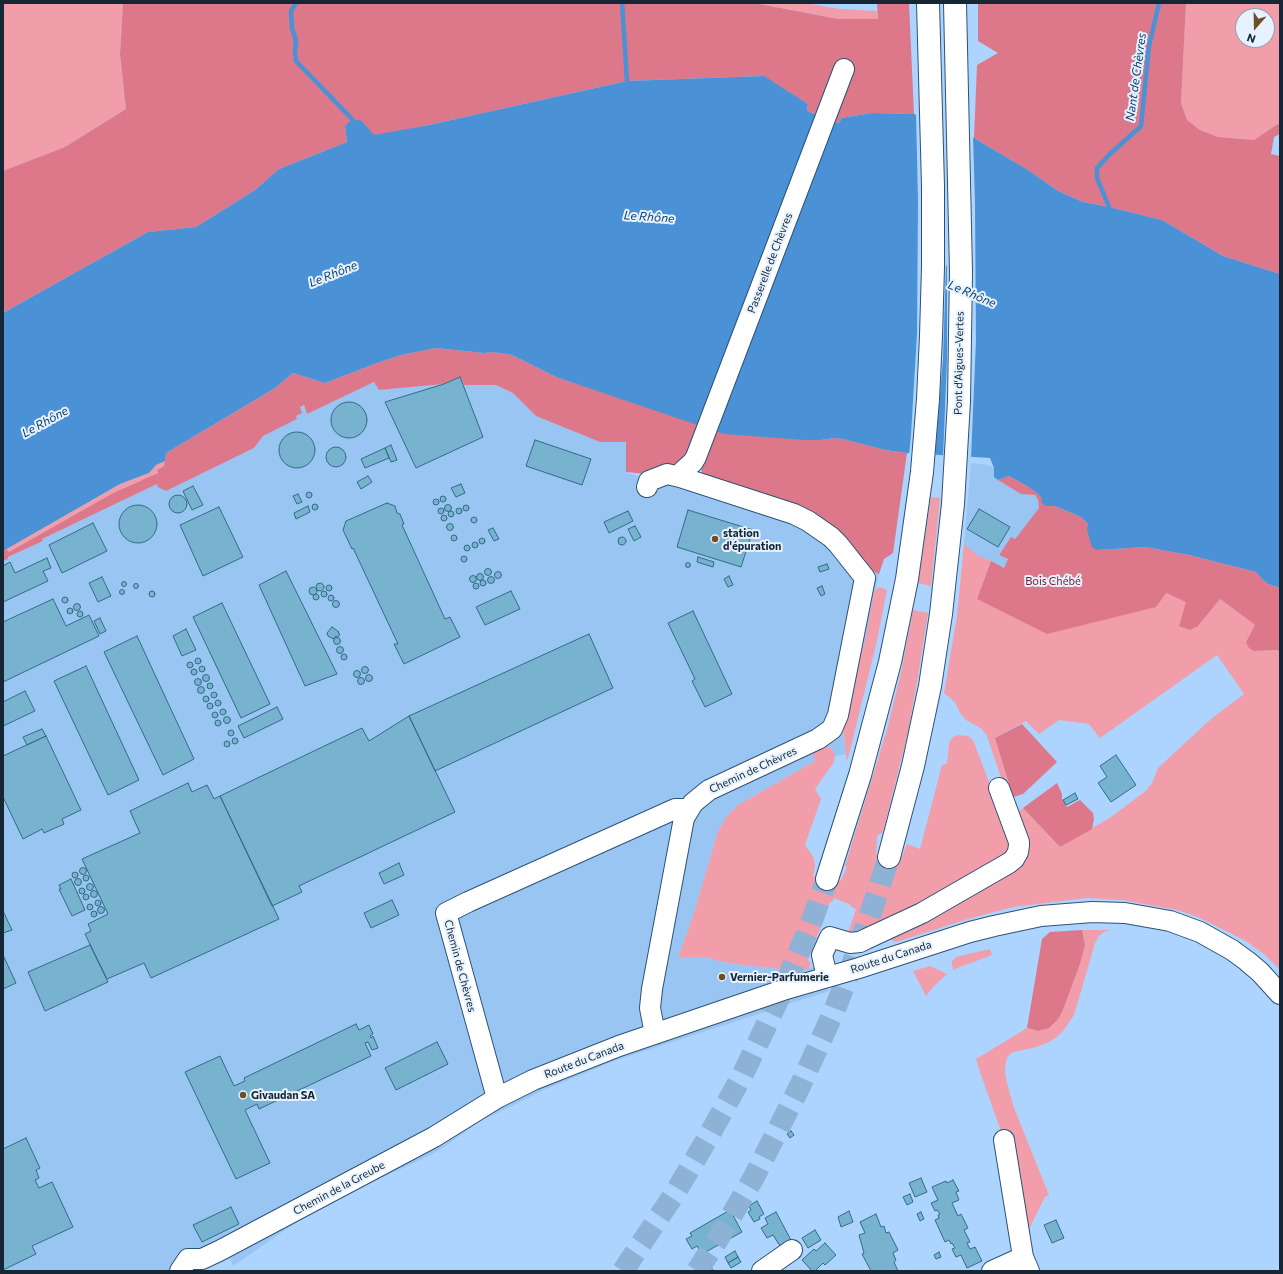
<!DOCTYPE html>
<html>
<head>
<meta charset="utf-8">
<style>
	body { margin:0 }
	#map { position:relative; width:1283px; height:1274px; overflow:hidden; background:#acd4fe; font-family:Commissioner,sans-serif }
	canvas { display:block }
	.frame { position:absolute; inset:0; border:4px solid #162635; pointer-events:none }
	.north { position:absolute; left:1235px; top:8px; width:40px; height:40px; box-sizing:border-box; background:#e6f2ff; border:1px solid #93a0ae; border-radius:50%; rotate:200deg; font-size:11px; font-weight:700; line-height:16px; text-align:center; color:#162635 }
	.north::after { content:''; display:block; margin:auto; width:14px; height:18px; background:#6f4e25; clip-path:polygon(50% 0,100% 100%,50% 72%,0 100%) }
</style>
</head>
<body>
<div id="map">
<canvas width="1283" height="1274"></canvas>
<div class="frame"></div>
<div class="north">N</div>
</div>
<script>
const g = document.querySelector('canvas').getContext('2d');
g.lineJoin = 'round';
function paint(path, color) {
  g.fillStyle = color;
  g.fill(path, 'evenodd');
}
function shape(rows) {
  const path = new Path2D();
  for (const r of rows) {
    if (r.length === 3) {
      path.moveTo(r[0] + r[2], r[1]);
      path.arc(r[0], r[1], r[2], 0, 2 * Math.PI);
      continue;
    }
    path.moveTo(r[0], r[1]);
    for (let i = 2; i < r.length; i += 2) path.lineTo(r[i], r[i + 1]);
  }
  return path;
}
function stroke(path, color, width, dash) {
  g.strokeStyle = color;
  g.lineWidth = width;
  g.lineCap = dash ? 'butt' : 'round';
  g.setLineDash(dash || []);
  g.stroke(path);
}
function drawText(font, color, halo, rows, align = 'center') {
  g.font = font + ' Commissioner,sans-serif';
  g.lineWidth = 4;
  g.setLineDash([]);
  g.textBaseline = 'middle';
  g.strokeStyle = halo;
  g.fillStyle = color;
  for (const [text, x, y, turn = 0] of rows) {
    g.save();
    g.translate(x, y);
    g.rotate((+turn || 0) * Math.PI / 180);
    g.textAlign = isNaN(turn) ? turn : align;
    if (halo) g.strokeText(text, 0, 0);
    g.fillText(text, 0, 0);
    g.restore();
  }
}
const built = shape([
	[460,377,464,385,496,385,513,393,536,416,600,442,626,442,627,473,772,517,777,504,869,569,879,574,864,647,857,645,843,728,844,742,847,754,835,756,833,750,830,748,824,745,812,749,815,761,738,805,727,816,718,831,695,910,678,958,707,957,718,961,743,965,790,970,823,966,829,991,614,1061,544,1090,479,1122,444,1147,429,1156,363,1186,311,1212,233,1266,230,1258,217,1263,203,1271,3,1271,3,561,8,559,7,558,43,541,42,539,157,484,166,491,254,448,263,436,297,419,296,416,300,407,303,405,307,414,374,382,380,390,444,384],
	[971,463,988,465,994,468,994,477,998,480,1021,494,1035,495,1038,500,1039,508,1014,540,1012,537,999,554,1008,559,1004,568,977,555,964,544]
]);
const green = shape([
	[3,3,123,3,120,54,126,109,65,147,3,171],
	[754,3,805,3,840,9,877,11,878,19,838,19],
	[1186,3,1280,3,1280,124,1254,140,1218,137,1200,130,1187,120,1181,103],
	[1243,16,1267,16,1267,40,1243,40],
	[165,461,164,466,157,470,158,472,152,476,113,493,9,552,6,549,120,484,149,473,156,465],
	[931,497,940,498,931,586,918,583],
	[964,544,977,555,991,561,977,599,1166,593,1187,602,1179,626,1198,626,1220,599,1255,625,1246,642,1254,651,1276,650,1280,651,1280,970,1264,954,1246,941,1198,917,1177,910,1122,900,1087,898,1013,907,968,919,896,942,893,941,891,939,892,936,1013,868,1018,812,1023,808,1060,847,1111,817,1147,790,1153,781,1158,768,1211,719,1244,694,1217,655,1100,738,1089,724,1059,720,1039,734,1026,721,995,738,1013,797,1009,801,987,736,982,729,966,720,960,713,955,702,944,693,957,616],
	[879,587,883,588,887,590,876,645,847,762,843,728,856,645,864,646,874,592],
	[913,610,928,613,918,676,908,732,883,832,877,836,876,855,884,860,896,863,903,854,907,844,920,849,942,765,947,764,949,743,953,737,957,735,968,736,973,740,1012,842,1012,851,961,883,860,934,847,936,856,909,851,907,851,905,834,898,832,902,830,902,808,960,811,963,808,969,790,970,743,965,718,961,707,957,678,958,695,910,718,831,727,816,738,805,815,761,811,749,824,745,830,748,833,750,835,756,834,762,815,789,821,799,805,845,814,858,815,867,813,876,826,885,832,884,841,880,847,867,845,866,887,730,902,668],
	[1082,930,1111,930,1104,932,1099,936,1095,943,1074,1015,1063,1031,1057,1037,1049,1042,1037,1047,1013,1052,1008,1056,1006,1061,1005,1071,1006,1079,1013,1105,1049,1195,1045,1197,1024,1239,1004,1140,979,1069,976,1059,1027,1028,1038,1031,1063,1010,1080,964,1085,945],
	[990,949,992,955,960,967,953,970,952,965,952,961,956,957],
	[930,966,947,974,935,985,926,996,913,971]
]);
const forest = shape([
	[123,3,754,3,838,19,878,19,877,3,909,3,914,114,872,113,841,118,840,122,838,123,807,111,808,104,763,76,627,81,429,125,374,136,362,121,345,126,347,142,279,169,255,190,196,227,148,232,3,313,3,171,65,147,126,109,120,54],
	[978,3,1186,3,1181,103,1187,120,1200,130,1218,137,1254,140,1278,124,1280,126,1280,134,1274,137,1271,154,1280,156,1280,274,1223,256,1162,220,1109,207,1083,202,1058,191,1028,170,974,138,977,65,998,53,978,41],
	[436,348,484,353,493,352,512,355,556,377,698,424,821,440,834,438,843,439,885,450,907,453,893,553,884,559,879,574,869,569,833,532,704,481,699,458,690,457,673,465,659,466,647,474,626,472,626,442,600,442,536,416,513,393,496,385,464,385,460,377,444,384,379,390,374,382,307,414,304,405,300,407,302,413,296,416,297,419,263,436,254,448,166,491,158,487,157,484,42,539,43,541,8,557,8,559,3,561,3,551,6,549,9,552,113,493,158,473,157,470,164,466,166,453,275,388,293,373,325,383,377,363,401,355],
	[1009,476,1027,486,1037,493,1042,497,1042,503,1045,506,1055,506,1081,517,1088,524,1097,550,1145,547,1189,555,1256,572,1262,579,1268,584,1280,588,1280,651,1276,650,1254,651,1249,648,1246,642,1255,625,1220,599,1198,626,1190,630,1179,626,1186,602,1166,593,1156,607,1047,634,977,599,991,561,1004,568,1008,559,999,555,1011,537,1015,539,1039,508,1038,500,1035,495,1021,494,998,480],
	[1022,724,1057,762,1023,794,1013,797,995,738],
	[1057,783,1062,794,1062,799,1067,807,1080,800,1093,813,1094,819,1092,829,1060,847,1023,808],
	[1082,930,1085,945,1080,964,1063,1010,1058,1019,1049,1028,1038,1031,1027,1028,1042,939,1050,932]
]);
const water = shape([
	[764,76,808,104,807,111,838,123,840,122,841,118,872,113,914,114,974,138,1028,170,1058,191,1083,202,1109,207,1162,220,1223,256,1280,274,1280,588,1268,584,1262,579,1256,572,1189,555,1145,547,1097,550,1092,547,1087,530,1088,524,1081,517,1055,506,1045,506,1042,503,1041,497,1037,493,1027,486,1009,476,998,480,994,477,994,468,990,458,907,453,885,450,843,439,834,438,821,440,805,440,724,434,556,377,512,355,493,352,484,353,436,348,401,355,377,363,325,383,293,373,275,388,166,453,165,461,156,465,149,473,120,484,3,551,3,313,148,232,196,227,255,190,279,169,347,142,345,126,352,119,362,121,374,135,429,125,627,81]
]);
const pier = shape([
	[916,113,973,135,975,202,976,340,971,459,943,457,947,359,947,265,946,266,943,359,935,456,909,455,911,435,917,333,918,201]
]);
const stream = shape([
	[296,3,291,11,292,28,296,41,295,51,296,61,352,119],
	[622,3,627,81],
	[1109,207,1097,178,1097,168,1110,154,1141,126,1149,46,1159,3]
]);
const building = shape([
	[460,377,483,437,416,468,385,402,444,384,460,377],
	[349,420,18],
	[297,450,18],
	[535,440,591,459,582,485,526,466,535,440],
	[391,445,397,460,391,462,385,448,391,445],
	[336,457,10],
	[385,448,389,458,365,468,361,459,385,448],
	[368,476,372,482,361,489,357,482,368,476],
	[461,484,465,493,456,497,451,488,461,484],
	[193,486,203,505,192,510,183,491,193,486],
	[309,495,3],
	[298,494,302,502,297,504,293,496,298,494],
	[178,504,9],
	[443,499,3],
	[436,502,3],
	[387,503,395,506,397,513,400,514,404,524,402,525,445,619,450,617,460,637,404,664,394,644,398,644,353,548,352,549,343,530,346,521,387,503],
	[315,507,3],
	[448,508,3.5],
	[466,508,3],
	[138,524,19],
	[308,506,310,512,296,519,294,513,308,506],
	[219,507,243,557,203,576,180,525,219,507],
	[459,511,3],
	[441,511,3],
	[979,509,1010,527,998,547,967,529,979,509],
	[688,510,753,530,741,567,677,547,688,510],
	[451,514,3],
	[628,511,633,521,609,533,604,522,628,511],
	[444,518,3],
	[474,520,3],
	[93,523,107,551,62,573,49,545,93,523],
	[450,527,3.5],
	[635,526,641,537,634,541,628,529,635,526],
	[493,528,499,539,494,541,488,530,493,528],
	[454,538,3],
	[622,541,4],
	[482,541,3],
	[475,545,3],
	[467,548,3],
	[464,559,3],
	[698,557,714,562,713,567,697,562,698,557],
	[47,558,51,568,43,571,48,581,3,602,3,566,10,562,15,573,47,558],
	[688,565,2.5],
	[827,564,829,569,820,572,818,567,827,564],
	[488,572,3.5],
	[286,571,337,674,305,686,259,585,286,571],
	[498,575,3.5],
	[480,577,3.5],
	[473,579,3.5],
	[729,576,733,585,728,587,724,579,729,576],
	[491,580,3.5],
	[102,577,111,596,98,602,89,583,102,577],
	[483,583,3],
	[124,584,2.5],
	[476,586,3],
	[320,587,4],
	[136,586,2.5],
	[329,588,3],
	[822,586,825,594,821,596,817,588,822,586],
	[313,591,4],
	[122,592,2.5],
	[324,594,3],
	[152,594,3],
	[511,591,520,609,485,625,476,607,511,591],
	[316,597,3],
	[331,598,3],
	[65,600,3],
	[53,599,66,626,89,615,99,636,3,682,3,622,53,599],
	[336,604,3.5],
	[222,603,270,704,241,718,193,617,222,603],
	[77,607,3.5],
	[70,611,3],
	[80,614,3],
	[693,611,732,694,705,707,692,681,695,679,668,623,693,611],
	[100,618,106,631,100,634,94,621,100,618],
	[332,627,339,632,338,633,340,634,338,637,336,636,333,639,328,636,327,633,332,627],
	[186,629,196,650,182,656,173,636,186,629],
	[589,634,613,688,435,771,409,716,589,634],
	[137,636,194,759,163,775,104,652,137,636],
	[337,641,3.5],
	[340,650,3.5],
	[344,657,3],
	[198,661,3],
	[190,665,3],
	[202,669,3],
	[86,666,139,780,108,795,54,681,86,666],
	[365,670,3.5],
	[194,672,3],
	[357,674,3.5],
	[369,678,3.5],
	[206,678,3.5],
	[361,681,3.5],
	[198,682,3.5],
	[210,686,3],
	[201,690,3.5],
	[25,691,35,711,3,726,3,702,25,691],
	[214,695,3],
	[206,699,3],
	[218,703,3],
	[210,706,3],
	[277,707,283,719,244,738,238,726,277,707],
	[223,712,3],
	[215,715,3],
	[409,716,455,812,299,886,302,892,272,906,220,796,362,728,369,741,409,716],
	[227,720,3.5],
	[218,723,3],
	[42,729,46,736,27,745,23,737,42,729],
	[231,733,3],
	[46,736,81,810,62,819,64,824,44,833,42,829,23,839,3,797,3,756,46,736],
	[235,741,3],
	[227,744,3],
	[1116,755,1136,785,1111,802,1098,783,1107,777,1100,766,1116,755],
	[188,783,192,792,207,785,214,799,220,796,279,919,151,978,144,963,107,979,85,934,91,931,88,924,108,914,82,859,140,833,130,811,188,783],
	[1075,793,1078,799,1066,805,1063,800,1075,793],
	[399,863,404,875,384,884,379,873,399,863],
	[83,871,3.5],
	[75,875,3],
	[86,878,3],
	[78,882,3.5],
	[71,879,85,910,72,916,59,889,61,889,59,885,71,879],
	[90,887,3.5],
	[82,891,3],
	[94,894,3.5],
	[86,897,3],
	[98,903,3],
	[392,900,399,915,371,928,364,913,392,900],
	[90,907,3],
	[101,910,3.5],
	[94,914,3],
	[3,911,12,930,3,933,3,911],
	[90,945,108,982,45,1011,28,972,90,945],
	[3,955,16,983,3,989,3,955],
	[356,1024,359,1030,369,1025,373,1034,370,1036,371,1038,373,1036,378,1048,372,1050,368,1042,365,1043,371,1056,259,1109,257,1104,245,1110,270,1163,236,1179,185,1072,220,1056,234,1086,245,1081,244,1078,356,1024],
	[437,1042,448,1064,396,1090,385,1068,437,1042],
	[791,1131,794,1135,790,1138,787,1134,791,1131],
	[26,1138,40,1168,36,1170,39,1178,35,1180,39,1188,52,1182,73,1227,32,1246,36,1254,3,1270,3,1149,26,1138],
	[921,1178,927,1192,915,1197,909,1183,921,1178],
	[953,1180,959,1191,956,1192,959,1200,952,1203,958,1216,961,1214,968,1228,964,1230,970,1242,967,1243,970,1249,975,1247,982,1261,967,1268,961,1255,956,1257,952,1249,955,1248,952,1243,951,1244,949,1240,945,1242,935,1220,939,1218,938,1215,940,1214,937,1210,935,1211,931,1203,938,1200,932,1187,946,1181,947,1183,953,1180],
	[910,1194,913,1202,907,1205,903,1197,910,1194],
	[757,1201,764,1214,759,1217,760,1219,754,1222,748,1212,751,1210,749,1206,757,1201],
	[231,1207,239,1224,202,1242,193,1225,231,1207],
	[730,1210,742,1232,702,1254,697,1246,692,1249,686,1239,692,1236,690,1233,730,1210],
	[849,1211,853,1222,841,1227,838,1217,849,1211],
	[776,1212,791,1240,780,1246,773,1235,767,1238,761,1228,768,1224,765,1218,776,1212],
	[921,1212,924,1219,920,1221,917,1214,921,1212],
	[876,1214,881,1227,884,1226,886,1233,889,1232,898,1250,893,1253,896,1260,894,1262,898,1271,871,1271,862,1254,864,1253,859,1235,865,1233,860,1222,876,1214],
	[1056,1220,1064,1238,1052,1243,1044,1225,1056,1220],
	[815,1230,821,1240,808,1248,802,1238,815,1230],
	[825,1243,836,1255,825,1265,823,1263,815,1271,812,1271,802,1260,814,1249,816,1251,825,1243],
	[735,1251,738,1257,728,1263,725,1257,735,1251],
	[939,1252,941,1257,936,1259,934,1255,939,1252],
	[738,1257,741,1262,731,1268,728,1263,738,1257],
	[707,1260,710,1265,699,1271,696,1265,707,1260],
	[710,1265,713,1271,699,1271,710,1265]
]);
const highwayTunnel = shape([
	[623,1271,675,1193,707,1139,743,1074,765,1028,788,978,810,926,827,879],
	[697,1271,718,1239,754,1177,801,1084,835,1009,852,965,871,912,889,857]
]);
const minor = shape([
	[680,477,683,471,693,462,696,457,844,69],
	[647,487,649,481,667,474,680,477,794,514,808,521,831,537,838,544,865,578,838,715,832,729,818,739,709,790,693,803,684,818,652,989,650,1008,655,1034],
	[827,977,822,955,830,937,850,943,860,942,866,939,922,913,1009,863,1014,859,1018,852,1019,845,1019,842,999,788],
	[497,1098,446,913,468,902,675,809,689,809],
	[1004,1140,1023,1257,1029,1271],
	[180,1271,188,1259,202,1259,219,1251,434,1137,497,1098,533,1080,619,1046,783,990,859,968,970,932,994,926,1041,916,1092,912,1125,913,1170,921,1200,932,1232,950,1247,961,1260,972,1280,994],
	[762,1271,792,1250],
	[992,1271,1023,1257]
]);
const highway = shape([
	[889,857,913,766,930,686,941,614,953,504,959,401,961,272,955,3],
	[827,879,860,775,890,662,907,579,922,472,928,399,931,336,933,267,933,186,928,3]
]);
const markers = [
	[715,539,4,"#6f4e25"],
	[722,977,4,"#6f4e25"],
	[243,1095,4,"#6f4e25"]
];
const streetNames = [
	["Passerelle de Chèvres",770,263,-69],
	["Pont d'Aigues-Vertes",959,363,-89],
	["Chemin de Chèvres",753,770,-25],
	["Route du Canada",891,957,-18],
	["Chemin de Chèvres",460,966,75],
	["Route du Canada",584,1060,-21],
	["Chemin de la Greube",339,1188,-28]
];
const poiNames = [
	["station",723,533],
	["d'épuration",723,546],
	["Vernier-Parfumerie",730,977],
	["Givaudan SA",251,1095]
];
const parkNames = [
	["Bois Chébé",1053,581]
];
const waterNames = [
	["Nant de Chèvres",1136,77,-82],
	["Le Rhône",649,217,4],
	["Le Rhône",333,274,-22],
	["Le Rhône",972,294,23],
	["Le Rhône",45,422,-29]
];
paint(built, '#99c5f3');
paint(green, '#f29daa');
paint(forest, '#dd788a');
paint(water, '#4a91d6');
paint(pier, '#acd4fe');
stroke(stream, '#4a91d6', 4.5);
paint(building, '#77b2ce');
stroke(building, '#326c86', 1);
stroke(highwayTunnel, '#8eb1d6', 22, [22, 11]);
stroke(minor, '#2e5276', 22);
stroke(highway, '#2e5276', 24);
stroke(minor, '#fff', 20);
stroke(highway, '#fff', 22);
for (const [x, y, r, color] of markers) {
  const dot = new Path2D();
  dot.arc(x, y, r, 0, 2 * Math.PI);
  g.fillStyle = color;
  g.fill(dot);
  stroke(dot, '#e6f2ff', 1.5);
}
drawText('11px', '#162635', '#e6f2ff', streetNames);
drawText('bold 11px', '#162635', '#e6f2ff', poiNames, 'left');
drawText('11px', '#731932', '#e6f2ff', parkNames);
drawText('italic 12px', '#0b406d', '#e6f2ff', waterNames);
</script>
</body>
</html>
